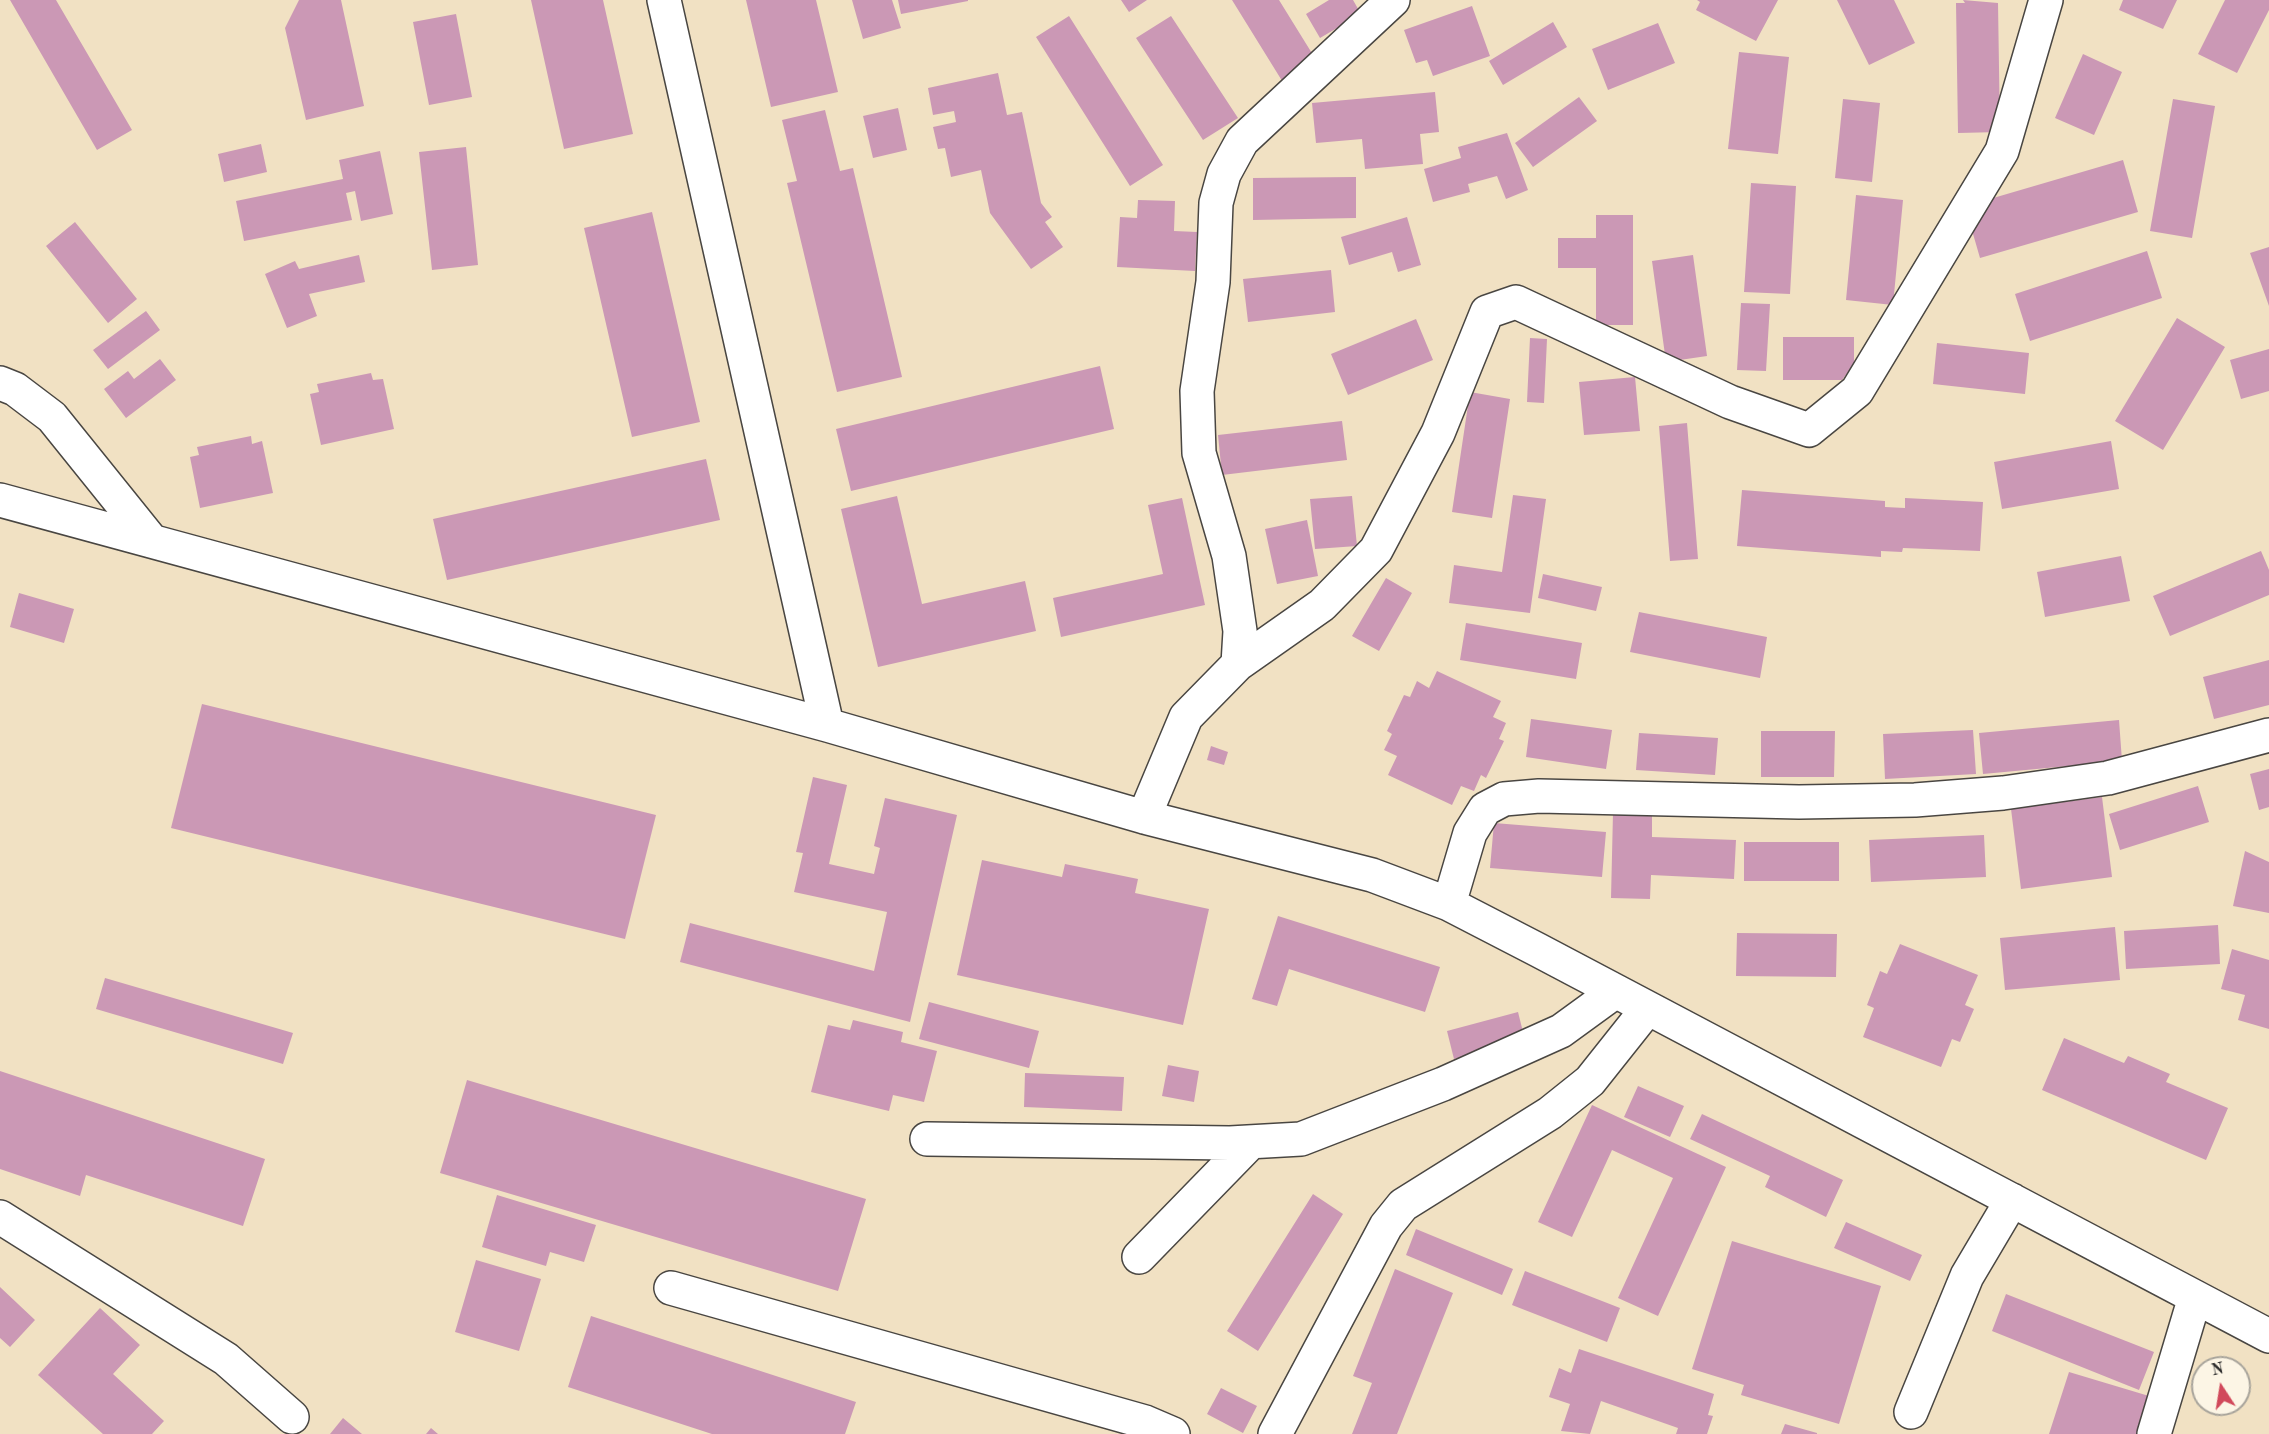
<!DOCTYPE html>
<html>
<head>
<meta charset="utf-8">
<style>
	body { margin:0 }
	#map { position:relative; width:2269px; height:1434px; overflow:hidden; background:#f1e1c3; font-family:"Old Standard TT",serif }
	canvas { display:block }
	.north { position:absolute; left:2191px; top:1356px; width:60px; height:60px; box-sizing:border-box; background:#fcf5e5; border:2px solid #a8a49b; border-radius:50%; rotate:348deg; font-size:16px; font-weight:700; line-height:24px; text-align:center; color:#2b2b2b }
	.north::after { content:''; display:block; margin:auto; width:21px; height:27px; background:#d1495b; clip-path:polygon(50% 0,100% 100%,50% 72%,0 100%) }
</style>
</head>
<body>
<div id="map">
<canvas width="2269" height="1434"></canvas>
<div class="north">N</div>
</div>
<script>
const g = document.querySelector('canvas').getContext('2d');
g.lineJoin = 'round';
function paint(path, color) {
  g.fillStyle = color;
  g.fill(path, 'evenodd');
}
function shape(rows) {
  const path = new Path2D();
  for (const r of rows) {
    path.moveTo(r[0], r[1]);
    for (let i = 2; i < r.length; i += 2) path.lineTo(r[i], r[i + 1]);
  }
  return path;
}
function stroke(path, color, width, dash) {
  g.strokeStyle = color;
  g.lineWidth = width;
  g.lineCap = dash ? 'butt' : 'round';
  g.setLineDash(dash || []);
  g.stroke(path);
}
const building = shape([
	[10,0,56,0,132,130,97,150],
	[299,0,341,0,364,106,306,120,285,28],
	[531,0,603,0,633,134,564,149],
	[746,0,816,0,838,92,771,107],
	[852,0,892,0,901,28,863,39],
	[898,0,968,0,968,1,901,14],
	[1121,0,1147,0,1129,12],
	[1232,0,1279,0,1318,63,1284,84],
	[1329,0,1353,0,1361,14,1320,38,1306,14],
	[1697,0,1778,0,1756,41,1696,10,1700,2],
	[1837,0,1894,0,1915,43,1869,65],
	[1963,0,1998,3,2000,132,1958,133,1956,3,1965,3],
	[2123,0,2177,0,2163,29,2119,10],
	[2225,0,2269,0,2269,10,2237,73,2198,54],
	[1472,6,1490,56,1433,76,1427,60,1416,63,1404,30],
	[456,14,472,97,429,105,413,22],
	[1069,16,1163,165,1130,186,1036,37],
	[1171,16,1238,118,1203,140,1136,38],
	[1553,22,1567,47,1503,85,1489,61],
	[1658,23,1675,63,1608,90,1592,49],
	[1739,52,1789,57,1778,154,1728,149],
	[2083,54,2122,72,2094,135,2055,118],
	[998,73,1007,115,1022,112,1041,203,1052,217,1045,222,1063,247,1031,269,990,213,981,170,951,177,945,148,938,149,933,127,956,122,954,111,933,115,928,88],
	[1435,92,1439,132,1420,134,1423,164,1365,169,1362,139,1316,143,1312,103],
	[1579,97,1597,121,1533,167,1515,143],
	[1843,99,1880,103,1872,182,1835,178],
	[2173,99,2215,106,2192,238,2150,231],
	[898,108,907,150,873,158,863,116],
	[825,110,840,171,853,168,902,377,837,392,787,183,797,181,782,120],
	[1507,133,1528,190,1506,199,1497,176,1468,184,1470,192,1433,202,1424,169,1461,158,1458,147],
	[261,144,267,172,224,182,218,154],
	[466,147,478,265,432,270,419,152],
	[380,151,393,214,361,221,355,191,346,193,352,220,244,241,236,201,343,179,339,160],
	[2123,160,2138,212,1980,258,1969,220,1983,201],
	[1356,177,1356,218,1253,220,1253,178],
	[1751,183,1796,186,1790,294,1744,292],
	[1856,195,1903,200,1893,305,1846,300],
	[1138,200,1175,201,1174,231,1197,232,1195,271,1117,267,1120,217,1137,218],
	[652,212,700,422,632,437,584,228],
	[1596,215,1633,215,1633,325,1596,325,1596,268,1558,268,1558,238,1596,238],
	[1407,217,1421,265,1398,272,1392,252,1349,265,1341,237],
	[75,222,137,299,108,323,46,246],
	[2269,247,2269,306,2250,253],
	[2147,251,2162,298,2030,341,2015,294],
	[359,255,365,282,309,294,317,316,287,328,265,274,295,261,299,269],
	[1693,255,1707,356,1666,362,1652,261],
	[1331,270,1335,312,1248,322,1243,279],
	[1741,303,1770,304,1766,371,1737,370],
	[146,311,160,330,108,369,93,350],
	[2177,318,2225,347,2163,450,2115,421],
	[1416,319,1433,360,1348,395,1331,354],
	[1783,337,1854,337,1854,364,1842,380,1783,380],
	[1530,338,1547,339,1544,403,1527,402],
	[1937,343,2029,353,2025,394,1933,384],
	[2269,349,2269,391,2241,399,2230,360],
	[160,359,176,380,126,418,104,389,128,371,134,379],
	[1100,366,1114,429,851,491,836,429],
	[371,373,373,380,383,379,394,429,321,445,310,394,319,392,317,384],
	[1635,377,1640,431,1584,435,1579,382],
	[1470,392,1510,399,1492,518,1452,512],
	[1342,421,1347,460,1222,475,1218,435],
	[1687,423,1698,559,1670,561,1659,426],
	[251,436,252,444,262,441,273,493,200,508,190,457,199,455,197,447],
	[2111,441,2119,489,2002,509,1994,462],
	[706,459,720,520,447,580,433,519],
	[1742,490,1885,501,1885,507,1905,508,1905,498,1983,502,1980,551,1903,548,1902,552,1881,551,1881,557,1737,546],
	[1513,495,1546,499,1530,613,1449,603,1454,565,1502,572],
	[897,496,922,604,1025,581,1036,631,878,667,841,509],
	[1352,496,1357,546,1315,549,1310,499],
	[1182,498,1205,605,1061,637,1053,598,1163,574,1148,505],
	[1307,520,1318,576,1277,584,1265,529],
	[2261,551,2269,570,2269,595,2170,636,2153,596],
	[2121,556,2130,601,2045,617,2037,572],
	[1543,574,1602,587,1596,611,1538,598],
	[1386,578,1412,593,1379,651,1352,636],
	[19,593,74,609,64,643,10,627],
	[1639,612,1767,637,1760,678,1630,652],
	[1466,623,1582,643,1576,679,1460,660],
	[2269,660,2269,705,2214,719,2203,677],
	[1437,671,1501,701,1493,717,1506,723,1499,739,1504,741,1486,778,1481,775,1474,791,1461,786,1452,805,1388,775,1397,756,1384,750,1392,734,1387,731,1404,695,1410,697,1417,681,1429,688],
	[202,704,656,815,625,939,171,828],
	[1531,719,1612,730,1606,769,1526,757],
	[2119,720,2122,761,1983,774,1979,733],
	[1973,730,1976,774,1885,779,1883,734],
	[1761,731,1835,731,1834,777,1761,777],
	[1639,733,1718,738,1715,775,1636,770],
	[1211,746,1228,752,1224,765,1207,760],
	[2269,769,2269,807,2259,810,2250,774],
	[813,777,847,785,829,864,874,874,880,848,874,846,885,798,957,815,910,1022,680,962,690,923,874,971,887,912,794,892,803,853,796,852],
	[2198,786,2209,822,2120,850,2109,814],
	[2102,797,2112,877,2021,889,2011,809],
	[1613,813,1652,814,1652,837,1736,840,1734,879,1651,875,1650,899,1611,898],
	[1494,823,1606,832,1602,877,1490,868],
	[1984,835,1986,877,1871,882,1869,840],
	[1744,842,1839,842,1839,881,1744,881],
	[2245,851,2269,862,2269,913,2233,906],
	[982,860,1062,877,1065,864,1138,879,1135,893,1209,909,1183,1025,957,975],
	[1278,916,1440,967,1425,1012,1289,969,1277,1006,1252,999],
	[2218,925,2220,964,2126,969,2124,931],
	[2115,927,2120,980,2005,990,2000,938],
	[1737,933,1837,934,1836,977,1736,976],
	[1900,944,1978,975,1965,1005,1974,1009,1960,1042,1952,1039,1941,1067,1863,1037,1874,1008,1867,1005,1880,971,1887,974],
	[2232,949,2269,960,2269,1029,2238,1020,2245,995,2221,989],
	[105,978,293,1033,283,1064,96,1009],
	[929,1002,1039,1031,1029,1068,919,1039],
	[1518,1012,1525,1040,1454,1059,1447,1031],
	[853,1020,903,1032,901,1042,937,1051,924,1102,893,1095,889,1111,811,1092,828,1025,850,1030],
	[2064,1038,2124,1063,2128,1056,2170,1074,2166,1082,2228,1108,2206,1160,2042,1090],
	[1168,1065,1199,1071,1194,1102,1162,1096],
	[0,1071,265,1159,243,1226,86,1175,80,1196,0,1169],
	[1025,1073,1124,1077,1122,1111,1024,1107],
	[467,1080,866,1199,838,1291,440,1173],
	[1638,1086,1684,1106,1670,1137,1624,1117],
	[1592,1105,1726,1167,1658,1316,1618,1298,1673,1178,1612,1150,1572,1237,1538,1222],
	[1702,1114,1843,1180,1826,1217,1765,1187,1770,1176,1690,1139],
	[1313,1194,1343,1214,1258,1351,1227,1331],
	[497,1195,596,1225,584,1262,550,1252,546,1266,482,1247],
	[1846,1222,1922,1255,1910,1281,1834,1248],
	[1416,1229,1513,1269,1502,1295,1406,1255],
	[1732,1241,1881,1286,1839,1424,1741,1395,1744,1385,1692,1369],
	[476,1260,541,1279,519,1351,455,1332],
	[1395,1269,1453,1293,1397,1434,1352,1434,1372,1383,1353,1376],
	[1525,1271,1620,1308,1607,1342,1512,1305],
	[0,1287,35,1320,10,1347,0,1338],
	[2006,1294,2154,1352,2139,1390,1992,1331],
	[100,1308,140,1345,113,1374,164,1421,152,1434,103,1434,38,1375],
	[591,1316,856,1402,845,1434,712,1434,568,1387],
	[1579,1349,1714,1394,1708,1415,1713,1416,1707,1434,1676,1434,1678,1428,1601,1401,1590,1434,1561,1431,1570,1404,1549,1397,1559,1368,1571,1373],
	[2069,1372,2149,1396,2137,1434,2049,1434],
	[1221,1388,1257,1406,1243,1433,1207,1414],
	[343,1418,362,1434,330,1434],
	[1785,1424,1817,1433,1817,1434,1781,1434],
	[431,1428,438,1434,426,1434]
]);
const minor = shape([
	[664,0,827,725],
	[0,383,15,389,52,417,151,540],
	[0,500,827,725,1144,817,1372,875,1449,904,1538,950,2269,1336],
	[1238,664,1322,605,1376,550,1438,433,1487,312,1516,302,1730,402,1809,430,1857,391,2002,151,2046,0],
	[1144,817,1186,717,1238,664,1240,631,1229,556,1199,453,1197,391,1213,282,1216,203,1224,174,1242,141,1393,0],
	[1449,904,1470,833,1485,809,1504,799,1539,796,1799,802,1915,800,2003,793,2108,778,2269,735],
	[927,1139,1230,1143,1301,1139,1443,1084,1561,1031,1616,991],
	[0,1217,226,1359,292,1417],
	[1139,1257,1251,1142],
	[671,1288,1145,1422,1173,1434],
	[1911,1412,1967,1276,2012,1200],
	[1275,1434,1386,1226,1403,1205,1550,1113,1590,1081,1648,1008],
	[2154,1434,2195,1297]
]);
paint(building, '#cb98b5');
stroke(minor, '#494642', 36);
stroke(minor, '#fff', 33);
</script>
</body>
</html>
